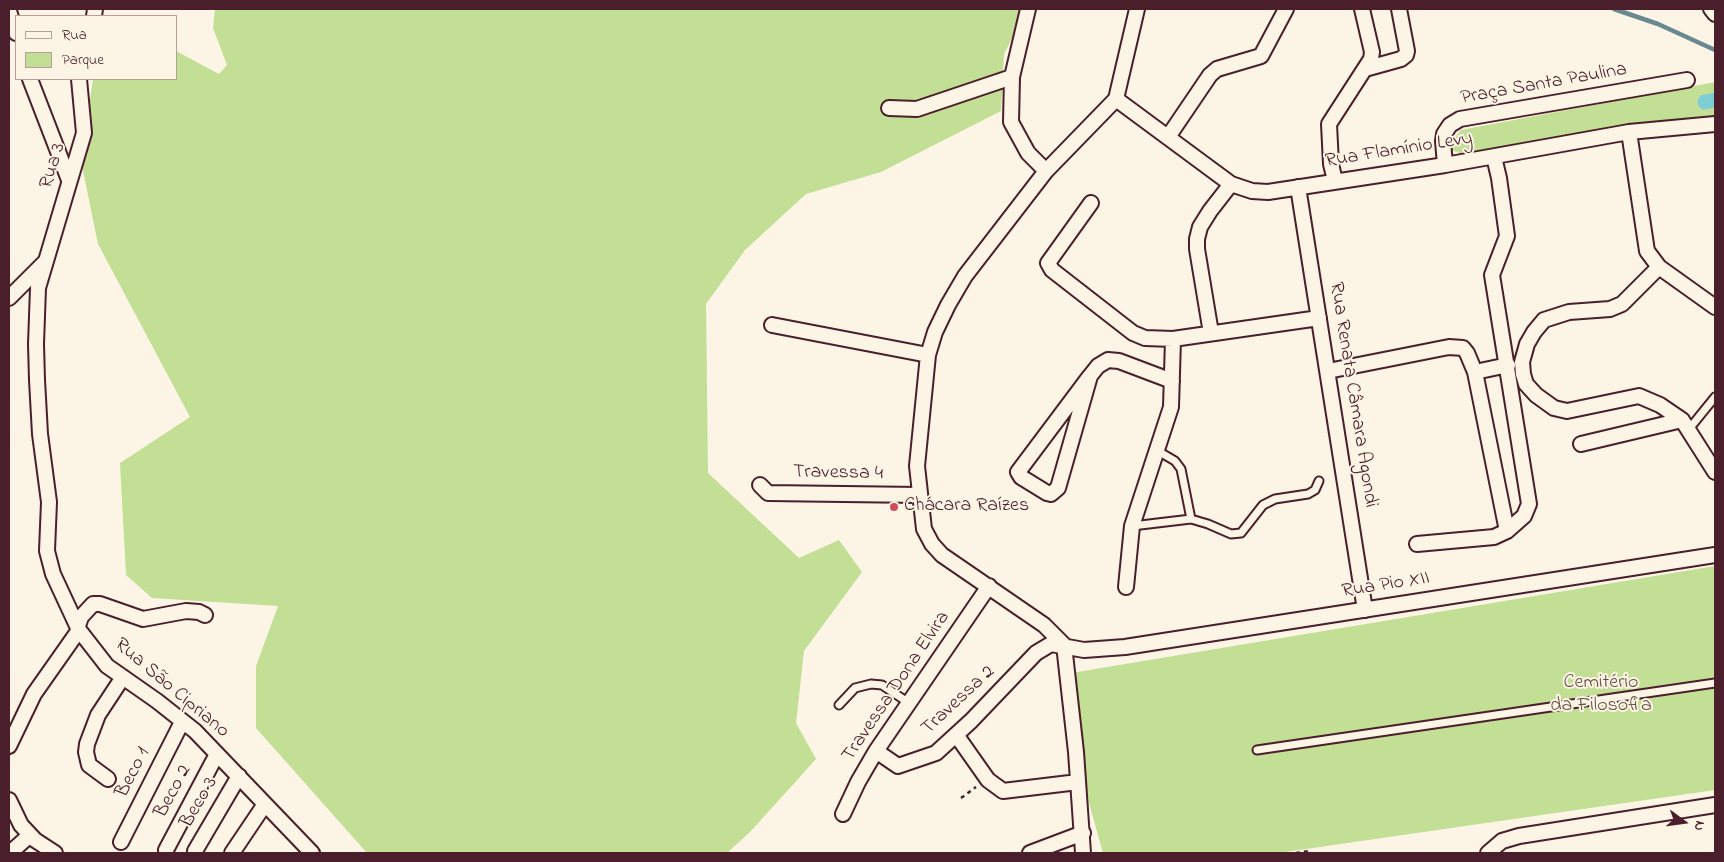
<!DOCTYPE html>
<html>
<head>
<meta charset="utf-8">
<style>
	body { margin:0 }
	#map { position:relative; width:1724px; height:862px; overflow:hidden; background:#fcf5e5; font-family:"Indie Flower",sans-serif }
	canvas { display:block }
	.frame { position:absolute; inset:0; border:10px solid #4a1f2b; pointer-events:none }
	.legend { position:absolute; left:15px; top:15px; width:162px; height:65px; box-sizing:border-box; background:#fcf5e5; border:1px solid #b59f9b; margin:0; padding:6px 9px; list-style:none; font-size:15px; color:#4a1f2b }
	.legend li { display:flex; align-items:center; gap:10px; height:25px }
	.legend b { width:25px; border:1px solid #b59f9b }
	.north { position:absolute; left:1659px; top:797px; width:50px; height:50px; -webkit-text-stroke:4px #fcf5e5; paint-order:stroke; rotate:104deg; font-size:14px; font-weight:700; line-height:20px; text-align:center; color:#4a1f2b }
	.north::after { content:''; display:block; margin:auto; width:18px; height:22px; background:#4a1f2b; clip-path:polygon(50% 0,100% 100%,50% 72%,0 100%) }
</style>
</head>
<body>
<div id="map">
<canvas width="1724" height="862"></canvas>
<div class="frame"></div>
<ul class="legend">
<li><b style="height:6px;background:#fcf5e5"></b>Rua</li>
<li><b style="height:14px;background:#c3de95"></b>Parque</li>
</ul>
<div class="north">N</div>
</div>
<script>
const g = document.querySelector('canvas').getContext('2d');
g.lineJoin = 'round';
function paint(path, color) {
  g.fillStyle = color;
  g.fill(path, 'evenodd');
}
function shape(rows) {
  const path = new Path2D();
  for (const r of rows) {
    path.moveTo(r[0], r[1]);
    for (let i = 2; i < r.length; i += 2) path.lineTo(r[i], r[i + 1]);
  }
  return path;
}
function stroke(path, color, width, dash) {
  g.strokeStyle = color;
  g.lineWidth = width;
  g.lineCap = dash ? 'butt' : 'round';
  g.setLineDash(dash || []);
  g.stroke(path);
}
function drawText(font, color, halo, rows, align = 'center') {
  g.font = font + ' "Indie Flower",sans-serif';
  g.lineWidth = 4;
  g.setLineDash([]);
  g.textBaseline = 'middle';
  g.strokeStyle = halo;
  g.fillStyle = color;
  for (const [text, x, y, turn = 0] of rows) {
    g.save();
    g.translate(x, y);
    g.rotate((+turn || 0) * Math.PI / 180);
    g.textAlign = isNaN(turn) ? turn : align;
    if (halo) g.strokeText(text, 0, 0);
    g.fillText(text, 0, 0);
    g.restore();
  }
}
const green = shape([
	[215,9,1027,9,1004,54,1001,111,881,172,806,194,745,250,706,304,708,473,799,558,839,540,862,572,804,651,796,723,816,759,751,831,727,853,367,853,256,728,256,666,278,606,152,598,126,575,120,463,190,417,98,244,81,161,93,79,176,79,176,51,219,74,227,65,213,28],
	[1715,82,1715,118,1467,156,1446,148,1461,130],
	[1715,566,1715,790,1278,853,1103,853,1089,803,1071,673]
]);
const stream = shape([
	[1614,9,1658,24,1715,50]
]);
const canal = shape([
	[1705,102,1715,100]
]);
const path = shape([
	[961,798,976,787],
	[1296,853,1309,851]
]);
const lane = shape([
	[1689,429,1715,397],
	[1158,451,1175,461,1181,469,1191,519],
	[1132,526,1191,519,1208,524,1231,534,1241,533,1263,505,1275,499,1308,494,1315,490,1319,481],
	[839,705,855,688,871,684,882,685,909,703],
	[1257,750,1715,683]
]);
const street = shape([
	[1028,9,1012,77,1011,122,1028,153,1046,171],
	[1711,9,1715,14],
	[9,11,16,33],
	[94,16,95,9],
	[1365,69,1401,59,1406,55,1407,51,1399,9],
	[30,79,69,180],
	[79,79,84,133,38,288,36,344,37,380,40,434,49,502,47,551,53,574,79,630,107,666,157,701,195,731,312,853],
	[1116,99,1231,184,1252,191,1268,192,1445,165,1629,132,1715,124],
	[889,108,917,109,1012,77],
	[1629,132,1647,251,1659,267,1715,307],
	[1168,137,1210,75,1217,69,1261,56,1286,9],
	[1445,165,1443,141,1444,134,1450,125,1460,119,1687,80],
	[1335,181,1331,164,1329,124,1371,59,1372,52,1362,9],
	[1298,187,1365,610],
	[1091,203,1048,263,1052,270,1133,333,1145,338,1173,339,1319,318],
	[1659,267,1622,304,1610,309,1569,312,1544,320,1534,332,1527,344,1522,362,1523,374,1526,384,1536,395,1554,408,1567,411,1639,396,1660,405,1682,420,1715,472],
	[9,298,45,262],
	[772,325,928,355],
	[1211,333,1197,249,1197,239,1200,227,1210,211,1231,184],
	[1328,371,1449,347,1463,348,1467,353,1475,372],
	[1090,376,1018,472,1021,477,1047,493,1051,494,1058,488,1090,376,1098,366,1108,360,1119,361,1172,381],
	[1581,444,1682,420],
	[760,485,768,493,919,495],
	[1507,531,1475,372,1508,365],
	[1417,544,1494,537,1507,531,1524,516,1529,504,1492,275,1507,236,1499,178,1494,157],
	[1126,587,1132,526,1171,407,1173,339],
	[78,626,81,617,93,604,100,604,143,619,186,611,199,612,205,615],
	[957,736,988,780,1003,791,1078,782],
	[9,746,34,694,79,630],
	[876,751,898,766,936,753,971,721,1036,653,1051,644,1084,650,1125,647,1715,555],
	[108,779,89,765,86,752,87,744,98,715,123,677],
	[9,800,21,825,35,840,55,853],
	[843,814,858,782,876,751,989,586],
	[121,842,182,722],
	[166,850,217,754],
	[195,851,239,776],
	[10,853,30,835],
	[232,853,265,804],
	[1030,853,1083,833],
	[1083,853,1076,752,1064,645,1044,625,942,555,932,544,924,529,917,466,928,355,935,332,948,305,965,276,1046,171,1116,99,1137,9],
	[1488,853,1502,841,1519,836,1715,805]
]);
const markers = [
	[894,507,5,"#d1495b"]
];
const streetNames = [
	["Praça Santa Paulina",1544,85,-10],
	["Rua Flamínio Levy",1399,151,-9],
	["Rua 3",54,166,-73],
	["Rua Renata Câmara Agondi",1352,395,81],
	["Travessa 4",838,474,1],
	["Rua Pio XII",1386,586,-9],
	["Travessa Dona Elvira",897,687,-56],
	["Rua São Cipriano",171,689,40],
	["Travessa 2",959,701,-43],
	["Beco 1",134,773,-63],
	["Beco 2",174,792,-62],
	["Beco 3",200,803,-60]
];
const poiNames = [
	["Chácara Raízes",904,507]
];
const parkNames = [
	["Cemitério",1601,684],
	["da Filosofia",1601,707]
];
paint(green, '#c3de95');
stroke(stream, '#698991', 4.5);
stroke(canal, '#7ecfd5', 15);
stroke(lane, '#4a1f2b', 11);
stroke(street, '#4a1f2b', 18);
stroke(path, '#4a1f2b', 2.5, [4, 4]);
stroke(lane, '#fcf5e5', 7);
stroke(street, '#fcf5e5', 14);
for (const [x, y, r, color] of markers) {
  const dot = new Path2D();
  dot.arc(x, y, r, 0, 2 * Math.PI);
  g.fillStyle = color;
  g.fill(dot);
  stroke(dot, '#fcf5e5', 2);
}
drawText('20px', '#4a1f2b', '#fcf5e5', streetNames);
drawText('20px', '#4a1f2b', '#fcf5e5', poiNames, 'left');
drawText('20px', '#684f46', '#fcf5e5', parkNames);
</script>
</body>
</html>
